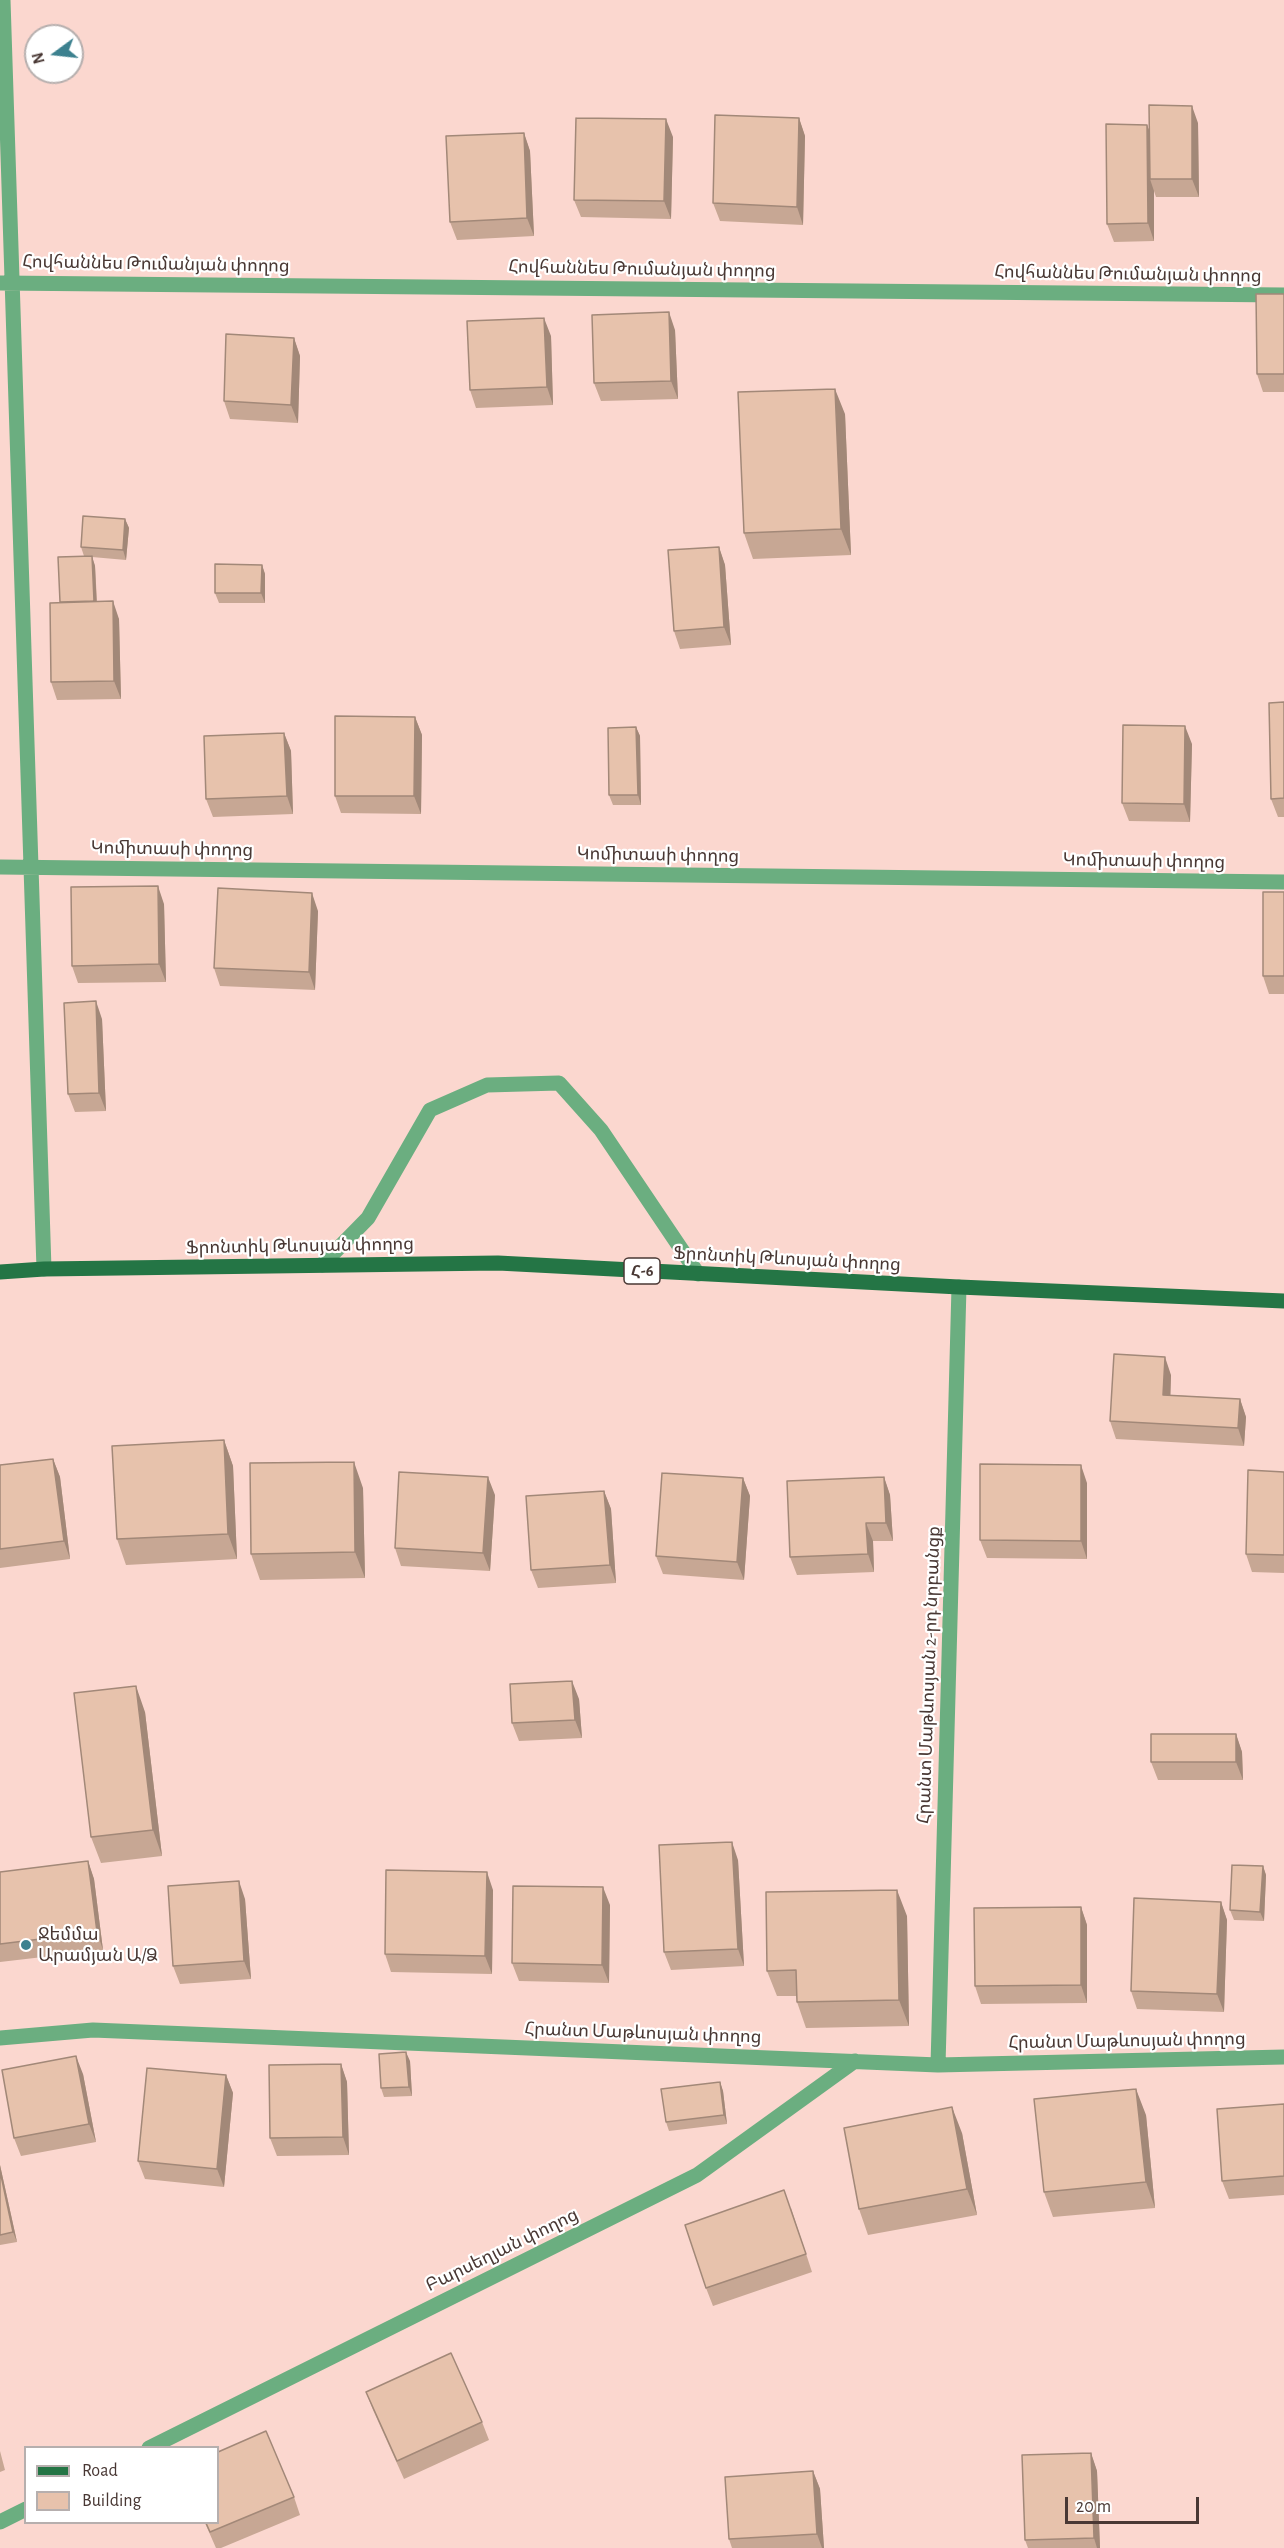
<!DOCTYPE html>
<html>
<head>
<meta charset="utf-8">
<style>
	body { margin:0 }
	#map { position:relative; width:1284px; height:2548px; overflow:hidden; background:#fbd7cf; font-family:"Alegreya Sans",sans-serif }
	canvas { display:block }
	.legend { position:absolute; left:24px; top:2446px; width:195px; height:78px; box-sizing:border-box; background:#fff; border:2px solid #b6afae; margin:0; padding:8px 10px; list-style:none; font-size:18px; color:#493834 }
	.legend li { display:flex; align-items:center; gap:12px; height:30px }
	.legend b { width:30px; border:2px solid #b6afae }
	.north { position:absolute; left:24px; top:24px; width:60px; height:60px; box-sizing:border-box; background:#fff; border:2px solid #b6afae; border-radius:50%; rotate:255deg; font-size:16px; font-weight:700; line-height:24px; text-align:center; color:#493834 }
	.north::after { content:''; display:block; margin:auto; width:21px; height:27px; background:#3c818f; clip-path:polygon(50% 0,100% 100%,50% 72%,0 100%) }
	.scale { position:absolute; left:1065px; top:2497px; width:134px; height:27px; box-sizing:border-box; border:3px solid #493834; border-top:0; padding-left:8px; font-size:18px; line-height:21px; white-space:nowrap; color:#493834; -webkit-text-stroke:4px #fff; paint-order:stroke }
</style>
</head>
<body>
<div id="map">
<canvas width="1284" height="2548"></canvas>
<ul class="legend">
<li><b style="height:8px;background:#247545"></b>Road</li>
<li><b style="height:16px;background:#e7c2ac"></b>Building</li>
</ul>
<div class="north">N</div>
<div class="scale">20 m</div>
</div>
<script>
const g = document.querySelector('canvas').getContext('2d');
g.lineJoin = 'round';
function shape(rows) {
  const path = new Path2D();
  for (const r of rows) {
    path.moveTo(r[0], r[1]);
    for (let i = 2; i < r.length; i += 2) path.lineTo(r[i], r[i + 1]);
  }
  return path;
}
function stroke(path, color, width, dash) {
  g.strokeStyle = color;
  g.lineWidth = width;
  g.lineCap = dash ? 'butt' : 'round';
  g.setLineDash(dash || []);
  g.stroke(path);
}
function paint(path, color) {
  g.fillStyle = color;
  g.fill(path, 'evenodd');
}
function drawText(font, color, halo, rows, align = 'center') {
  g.font = font + ' "Alegreya Sans","Noto Sans Armenian",sans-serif';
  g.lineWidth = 4.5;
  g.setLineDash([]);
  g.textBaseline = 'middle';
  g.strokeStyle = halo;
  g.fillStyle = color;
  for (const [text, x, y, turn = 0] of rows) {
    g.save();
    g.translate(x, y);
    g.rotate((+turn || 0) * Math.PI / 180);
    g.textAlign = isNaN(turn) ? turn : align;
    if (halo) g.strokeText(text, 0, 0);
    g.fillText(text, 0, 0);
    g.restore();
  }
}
const minor = shape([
	[3,0,44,1269],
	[0,283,1284,295],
	[0,867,1284,882],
	[322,1265,368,1218,430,1110,487,1085,559,1083,601,1130,698,1274],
	[0,2038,93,2030,938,2065,1284,2057],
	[938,2065,959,1287],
	[149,2448,697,2175,855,2061],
	[0,2522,26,2509]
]);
const major = shape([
	[0,1272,44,1269,498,1263,959,1287,1284,1301]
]);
const wall = shape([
	[799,118,805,136,803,225,720,221,713,203],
	[1198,123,1199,197,1156,197,1154,191,1154,241,1114,242,1107,224,1147,125,1149,130],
	[524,133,530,151,534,236,457,240,450,222],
	[673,137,671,219,581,217,574,200],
	[1284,294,1284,392,1263,392,1257,374],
	[675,330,678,399,601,401,594,383],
	[551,336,553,405,476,408,470,390],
	[294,338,300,356,298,423,230,419,224,401],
	[845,414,851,555,753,559,744,533],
	[125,519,129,528,126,560,92,557,95,566,97,601,119,619,121,699,57,700,51,682,60,602,84,556,81,547],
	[719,547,725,565,731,645,680,649,674,631],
	[262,565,265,574,265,603,219,603,215,593],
	[1284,702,1284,817,1278,817,1271,799],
	[415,717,422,735,421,814,341,813,335,796],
	[636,727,640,736,641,805,613,805,609,795],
	[284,733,291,751,293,814,213,817,206,799],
	[1192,744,1190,822,1129,821,1122,803],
	[1284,892,1284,994,1269,994,1263,976],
	[164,904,166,982,78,983,72,966],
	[318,911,315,990,220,986,214,968],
	[102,1019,106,1111,75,1112,68,1094],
	[1171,1375,1170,1395,1240,1399,1246,1417,1244,1446,1116,1439,1110,1421],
	[224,1440,233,1466,237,1559,126,1565,117,1539],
	[53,1459,60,1477,70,1559,0,1568,0,1465],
	[1284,1472,1284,1573,1252,1572,1246,1554],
	[884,1477,890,1495,893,1541,873,1541,874,1572,797,1575,790,1557],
	[743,1478,750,1496,744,1580,663,1574,656,1556],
	[1087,1483,1087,1559,987,1558,980,1540],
	[363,1488,365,1578,260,1580,251,1554],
	[604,1491,611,1509,616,1583,538,1588,531,1570],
	[495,1495,490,1571,401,1566,395,1548],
	[579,1699,582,1738,519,1741,512,1723],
	[145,1712,162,1856,101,1863,91,1837],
	[1236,1734,1242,1752,1243,1780,1158,1780,1151,1762],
	[738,1860,744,1966,671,1970,664,1952],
	[88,1861,94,1879,103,1950,0,1962,0,1872],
	[1263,1866,1266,1875,1264,1921,1234,1920,1230,1910],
	[493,1890,492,1974,391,1972,385,1954],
	[245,1899,251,1979,180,1984,173,1966],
	[1221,1902,1227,1920,1224,2012,1137,2009,1131,1991],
	[610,1905,609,1983,519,1981,512,1963],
	[1081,1907,1087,1925,1087,2003,981,2004,975,1986],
	[907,1916,909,2026,806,2028,797,2002,797,1996,777,1996,767,1971],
	[410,2061,412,2096,384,2097,381,2088],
	[341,2064,347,2082,349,2155,277,2156,270,2138],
	[83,2074,96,2142,21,2156,14,2138],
	[226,2075,233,2093,224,2187,145,2179,138,2161],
	[720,2082,723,2091,727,2124,669,2131,666,2122],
	[1284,2104,1284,2195,1229,2199,1222,2181],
	[1146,2115,1155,2208,1053,2217,1044,2192],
	[962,2133,977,2215,868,2235,859,2209],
	[0,2165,17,2242,0,2245],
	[791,2208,812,2272,713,2306,706,2288],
	[366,2392,482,2422,489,2440,404,2479,373,2410],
	[0,2451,5,2470,0,2472],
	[1091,2453,1097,2471,1100,2548,1028,2548,1025,2540],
	[813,2471,820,2489,824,2548,732,2548,729,2539],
	[294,2497,300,2515,221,2548,216,2548,205,2523,218,2523]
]);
const shadedWall = shape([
	[1192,106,1198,123,1199,197,1192,179],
	[799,118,805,136,803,225,797,207],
	[666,119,673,137,671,219,664,201],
	[1147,125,1154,142,1150,179,1154,191,1154,241,1148,223],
	[524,133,530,151,534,236,527,218],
	[669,312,675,330,678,399,671,381],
	[544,318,551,336,553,405,547,387],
	[294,338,300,356,298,423,291,405],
	[835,389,845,414,851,555,841,529],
	[125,519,129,528,126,560,123,550],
	[719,547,725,565,731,645,724,627],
	[92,556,95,566,97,611,94,601],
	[262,565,265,574,265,603,261,593],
	[113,601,119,619,121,699,114,681],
	[415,717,422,735,421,814,414,796],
	[1185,726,1192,744,1190,822,1184,804],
	[636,727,640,736,641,805,638,795],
	[284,733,291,751,293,814,287,796],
	[158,886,164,904,166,982,159,964],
	[312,893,318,911,315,990,309,972],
	[96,1001,102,1019,106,1111,99,1093],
	[1165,1357,1171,1375,1170,1413,1163,1395],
	[1240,1399,1246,1417,1244,1446,1238,1428],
	[224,1440,233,1466,237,1559,228,1534],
	[53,1459,60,1477,70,1559,64,1541],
	[354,1462,363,1488,365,1578,355,1552],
	[1081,1465,1087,1483,1087,1559,1081,1541],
	[488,1477,495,1495,490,1571,483,1553],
	[884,1477,890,1495,893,1541,886,1523],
	[743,1478,750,1496,744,1580,737,1562],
	[604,1491,611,1509,616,1583,610,1565],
	[866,1523,873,1541,874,1572,868,1554],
	[572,1681,579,1699,582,1738,575,1720],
	[136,1686,145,1712,162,1856,153,1830],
	[1236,1734,1242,1752,1243,1780,1236,1762],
	[732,1842,738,1860,744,1966,738,1949],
	[88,1861,94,1879,103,1950,97,1932],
	[1263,1866,1266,1875,1264,1921,1260,1912],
	[487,1872,493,1890,492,1974,485,1956],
	[239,1881,245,1899,251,1979,244,1961],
	[603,1887,610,1905,609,1983,602,1965],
	[897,1890,907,1916,909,2026,899,2000],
	[1221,1902,1227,1920,1224,2012,1217,1994],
	[1081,1907,1087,1925,1087,2003,1081,1985],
	[406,2052,410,2061,412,2096,409,2087],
	[76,2056,83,2074,96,2142,89,2124],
	[341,2064,347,2082,349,2155,343,2137],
	[226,2075,233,2093,224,2187,217,2169],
	[720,2082,723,2091,727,2124,724,2115],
	[1136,2089,1146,2115,1155,2208,1146,2182],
	[952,2107,962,2133,977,2215,967,2189],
	[0,2165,17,2242,13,2232,0,2171],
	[1091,2453,1097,2471,1100,2548,1097,2548,1094,2538],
	[813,2471,820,2489,824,2548,822,2548,817,2534]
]);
const building = shape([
	[1149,105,1192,106,1192,179,1150,179,1149,105],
	[715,115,799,118,797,207,713,203,715,115],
	[576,118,666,119,664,201,574,200,576,118],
	[1106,124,1147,125,1148,223,1107,224,1106,124],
	[524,133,527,218,450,222,446,136,524,133],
	[1256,294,1284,294,1284,374,1257,374,1256,294],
	[669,312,671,381,594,383,592,315,669,312],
	[544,318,547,387,470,390,467,321,544,318],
	[226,334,294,338,291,405,224,401,226,334],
	[835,389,841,529,744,533,738,392,835,389],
	[83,516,125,519,123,550,81,547,83,516],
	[719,547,724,627,674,631,668,550,719,547],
	[92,556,94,601,60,602,58,557,92,556],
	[215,564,262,565,261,593,215,593,215,564],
	[113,601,114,681,51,682,50,603,113,601],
	[1284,702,1284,798,1271,799,1269,703,1284,702],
	[335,716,415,717,414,796,335,796,335,716],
	[1123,725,1185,726,1184,804,1122,803,1123,725],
	[636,727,638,795,609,795,608,728,636,727],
	[284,733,287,796,206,799,204,736,284,733],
	[158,886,159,964,72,966,71,887,158,886],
	[218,888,312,893,309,972,214,968,218,888],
	[1263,892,1284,892,1284,976,1263,976,1263,892],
	[96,1001,99,1093,68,1094,64,1003,96,1001],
	[1114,1354,1165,1357,1163,1395,1240,1399,1238,1428,1110,1421,1114,1354],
	[224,1440,228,1534,117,1539,112,1446,224,1440],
	[53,1459,64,1541,0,1549,0,1465,53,1459],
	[354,1462,355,1552,251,1554,250,1463,354,1462],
	[980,1464,1081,1465,1081,1541,980,1540,980,1464],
	[1248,1470,1284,1472,1284,1555,1246,1554,1248,1470],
	[399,1472,488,1477,483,1553,395,1548,399,1472],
	[662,1473,743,1478,737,1562,656,1556,662,1473],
	[884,1477,886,1523,866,1523,868,1554,790,1557,787,1481,884,1477],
	[604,1491,610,1565,531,1570,526,1496,604,1491],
	[572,1681,575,1720,512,1723,510,1684,572,1681],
	[136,1686,153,1830,91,1837,74,1693,136,1686],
	[1151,1734,1236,1734,1236,1762,1151,1762,1151,1734],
	[732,1842,738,1949,664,1952,659,1845,732,1842],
	[88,1861,97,1932,0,1944,0,1872,88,1861],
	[1232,1865,1263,1866,1260,1912,1230,1910,1232,1865],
	[386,1870,487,1872,485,1956,385,1954,386,1870],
	[239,1881,244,1961,173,1966,168,1886,239,1881],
	[513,1886,603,1887,602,1965,512,1963,513,1886],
	[897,1890,899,2000,797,2002,796,1970,767,1971,766,1892,897,1890],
	[1134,1898,1221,1902,1217,1994,1131,1991,1134,1898],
	[1081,1907,1081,1985,975,1986,974,1908,1081,1907],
	[406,2052,409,2087,381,2088,379,2054,406,2052],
	[76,2056,89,2124,14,2138,2,2070,76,2056],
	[341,2064,343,2137,270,2138,269,2065,341,2064],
	[147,2068,226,2075,217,2169,138,2161,147,2068],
	[720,2082,724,2115,666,2122,661,2089,720,2082],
	[1136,2089,1146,2182,1044,2192,1034,2099,1136,2089],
	[1284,2104,1284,2176,1222,2181,1217,2109,1284,2104],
	[952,2107,967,2189,859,2209,844,2128,952,2107],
	[0,2171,13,2232,0,2235,0,2171],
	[784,2190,806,2254,706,2288,685,2225,784,2190],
	[451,2353,482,2422,397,2461,366,2392,451,2353],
	[266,2431,294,2497,210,2532,206,2523,218,2523,218,2452,266,2431],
	[1091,2453,1094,2538,1025,2540,1022,2455,1091,2453],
	[813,2471,817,2534,729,2539,725,2477,813,2471]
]);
const markers = [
	[26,1945,6,"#3c818f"]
];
const shields = [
	[642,1271,36]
];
const shieldNames = [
	["Հ-6",642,1271]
];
const streetNames = [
	["Հովհաննես Թումանյան փողոց",156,264,1],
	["Հովհաննես Թումանյան փողոց",642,269,1],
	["Հովհաննես Թումանյան փողոց",1128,274,1],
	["Կոմիտասի փողոց",172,849,1],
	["Կոմիտասի փողոց",658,855,1],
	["Կոմիտասի փողոց",1144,861,1],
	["Ֆրոնտիկ Թևոսյան փողոց",300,1246,-1],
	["Ֆրոնտիկ Թևոսյան փողոց",787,1259,3],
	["Հրանտ Մաթևոսյան 2-րդ նրբանցք",929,1675,-88],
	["Հրանտ Մաթևոսյան փողոց",643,2033,2],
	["Հրանտ Մաթևոսյան փողոց",1127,2041,-1],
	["Բարսեղյան փողոց",502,2250,-26]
];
const poiNames = [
	["Ջեմմա",38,1935],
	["Արամյան Ա/Ձ",38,1956]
];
stroke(minor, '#6bae80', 15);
stroke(major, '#247545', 15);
paint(wall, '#c7a794');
paint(shadedWall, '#a28878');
paint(building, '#e7c2ac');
stroke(building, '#a28878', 1.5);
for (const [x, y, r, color] of markers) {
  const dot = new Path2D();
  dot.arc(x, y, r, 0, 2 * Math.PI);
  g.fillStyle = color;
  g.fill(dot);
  stroke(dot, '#fff', 2);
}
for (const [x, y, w] of shields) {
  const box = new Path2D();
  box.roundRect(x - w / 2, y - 13, w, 26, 4.5);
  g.fillStyle = '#fff';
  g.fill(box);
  stroke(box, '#493834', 1.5);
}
drawText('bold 16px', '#493834', null, shieldNames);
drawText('18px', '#493834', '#fff', streetNames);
drawText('18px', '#493834', '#fff', poiNames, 'left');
</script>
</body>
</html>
